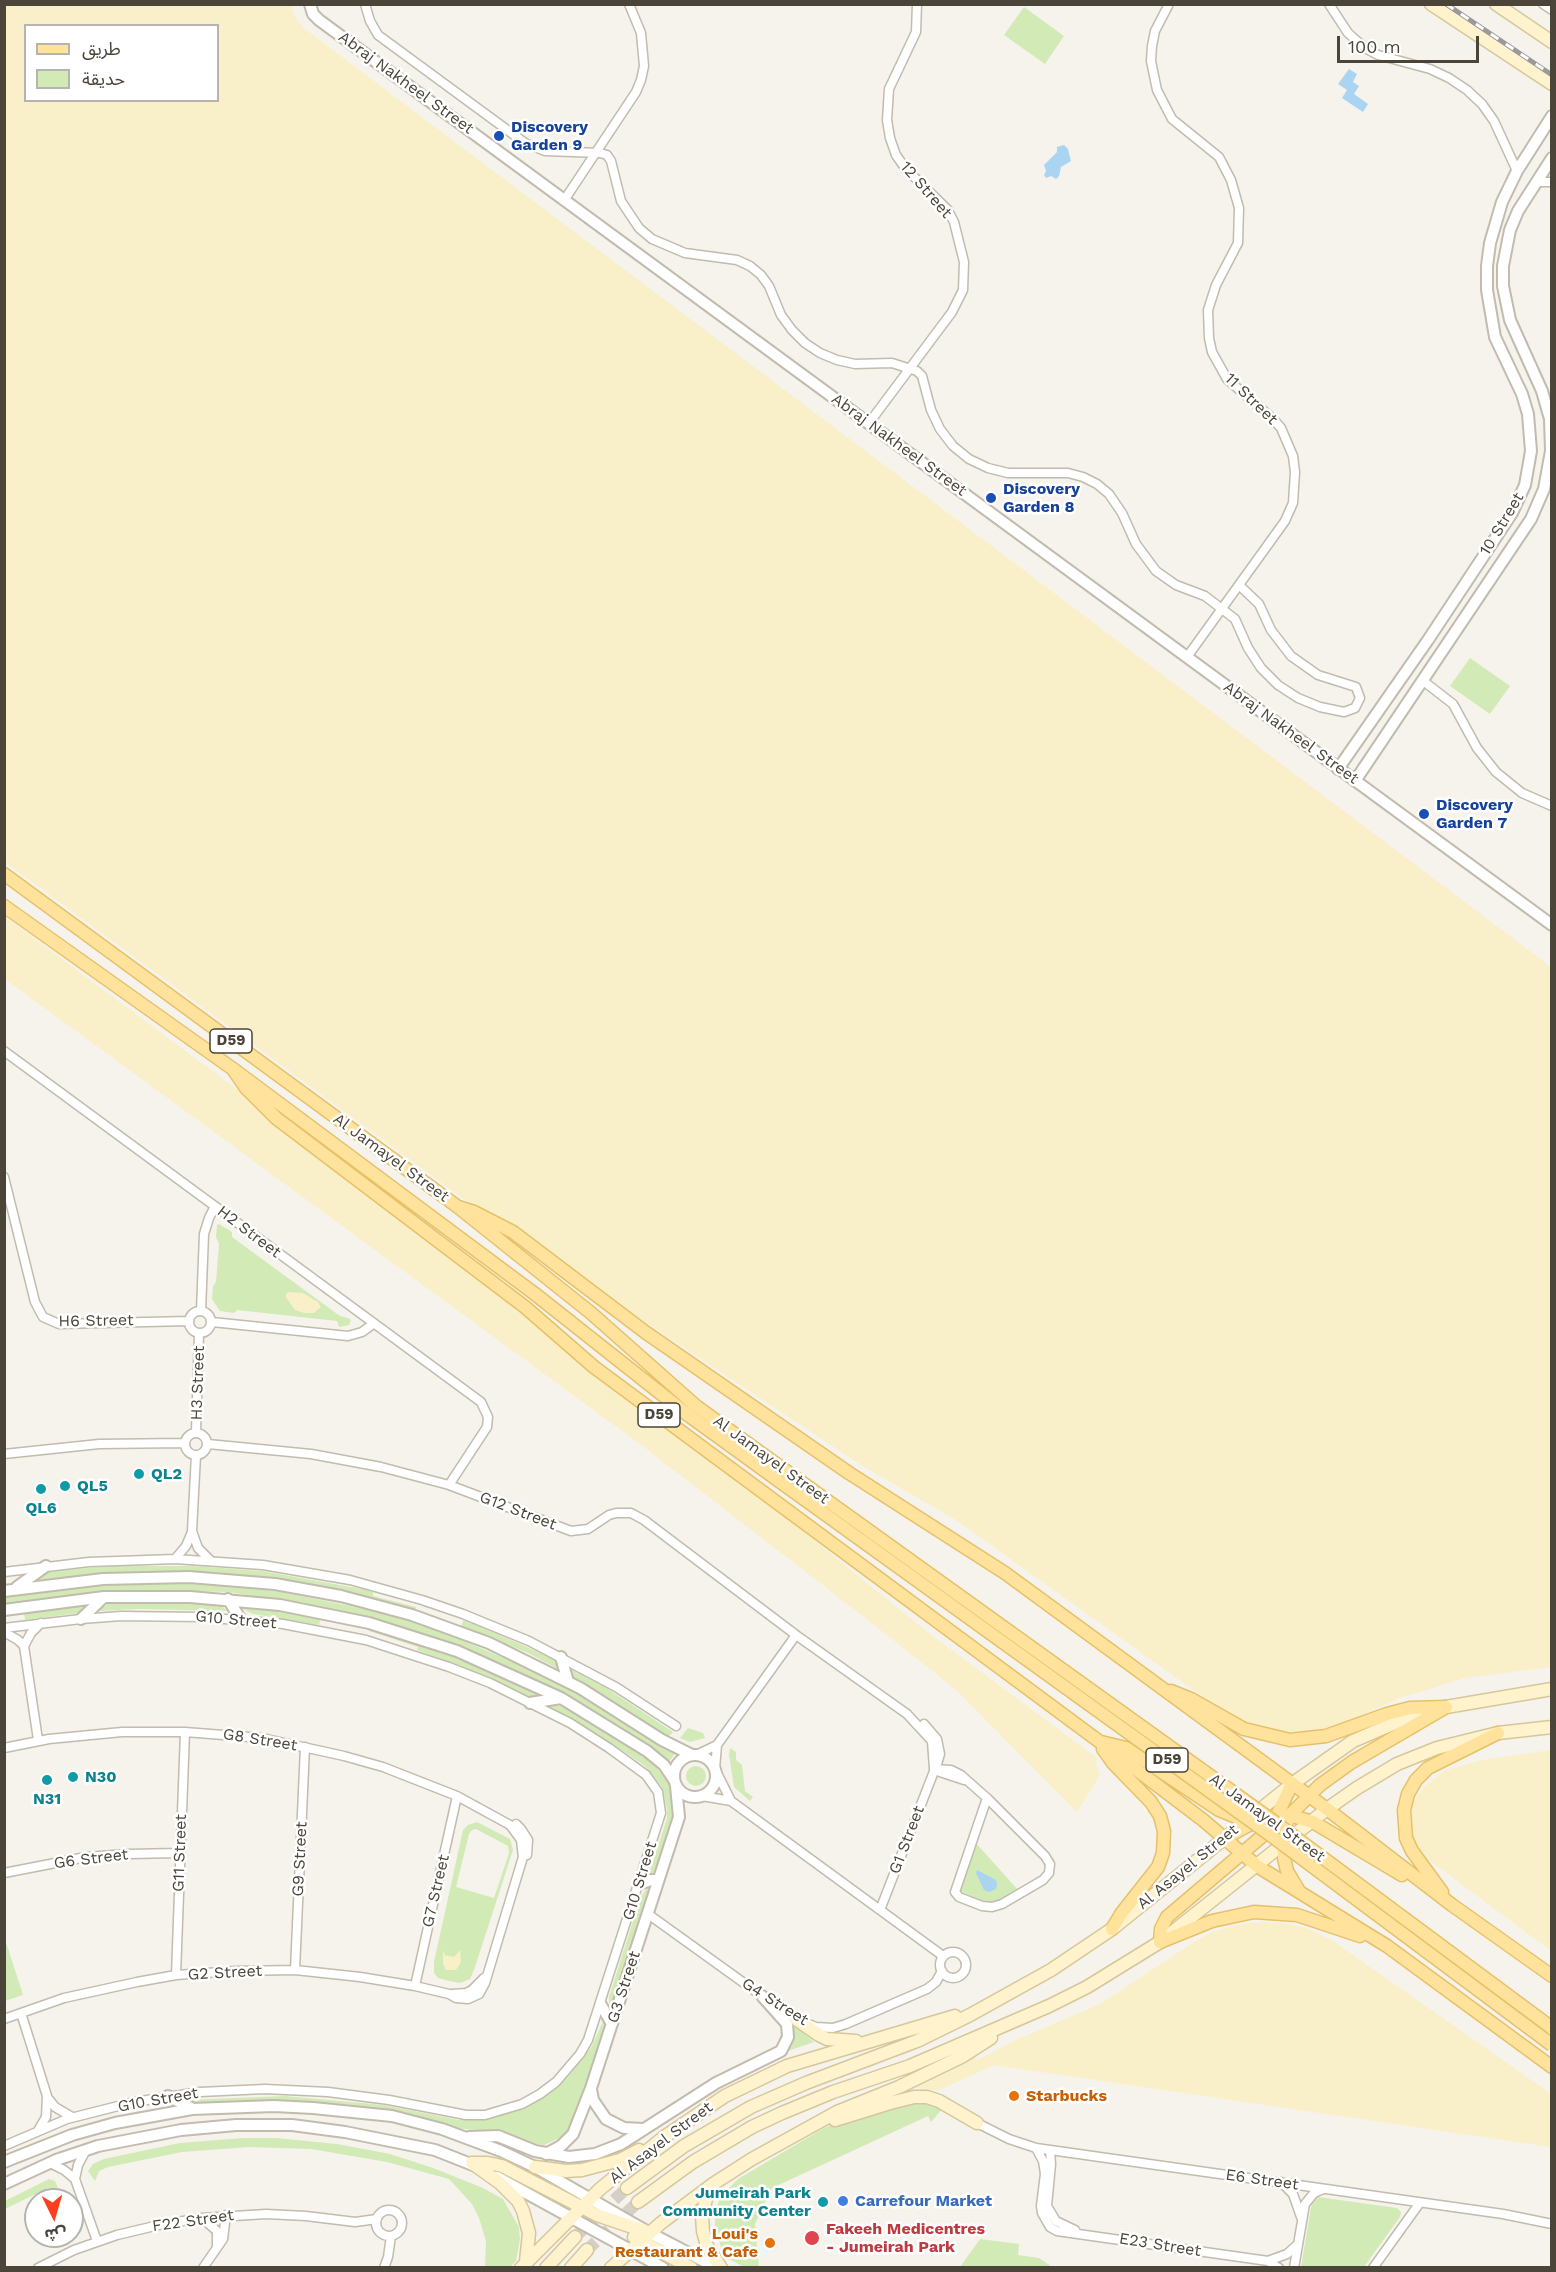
<!DOCTYPE html>
<html>
<head>
<meta charset="utf-8">
<style>
	body { margin:0 }
	#map { position:relative; width:1556px; height:2272px; overflow:hidden; background:#f6f3ec; font-family:"Work Sans","Noto Sans Arabic",sans-serif }
	canvas { display:block }
	.frame { position:absolute; inset:0; border:6px solid #4b4439; pointer-events:none }
	.legend { position:absolute; left:24px; top:24px; width:195px; height:78px; box-sizing:border-box; background:#fff; border:2px solid #b7b4b0; margin:0; padding:8px 10px; list-style:none; font-size:18px; color:#4b4439 }
	.legend li { display:flex; align-items:center; gap:12px; height:30px }
	.legend b { width:30px; border:2px solid #b7b4b0 }
	.north { position:absolute; left:24px; top:2188px; width:60px; height:60px; box-sizing:border-box; background:#fff; border:2px solid #b7b4b0; border-radius:50%; rotate:175deg; font-size:16px; font-weight:700; line-height:24px; text-align:center; color:#4b4439 }
	.north::after { content:''; display:block; margin:auto; width:21px; height:27px; background:#fc3f1d; clip-path:polygon(50% 0,100% 100%,50% 72%,0 100%) }
	.scale { position:absolute; left:1337px; top:36px; width:142px; height:27px; box-sizing:border-box; border:3px solid #4b4439; border-top:0; padding-left:8px; font-size:18px; line-height:21px; white-space:nowrap; color:#4b4439; -webkit-text-stroke:4px #fff; paint-order:stroke }
</style>
</head>
<body>
<div id="map">
<canvas width="1556" height="2272"></canvas>
<div class="frame"></div>
<ul class="legend">
<li><b style="height:8px;background:#ffe39c"></b>طريق</li>
<li><b style="height:16px;background:#d2eab5"></b>حديقة</li>
</ul>
<div class="north">ش</div>
<div class="scale">100 m</div>
</div>
<script>
const g = document.querySelector('canvas').getContext('2d');
g.lineJoin = 'round';
function paint(path, color) {
  g.fillStyle = color;
  g.fill(path, 'evenodd');
}
function shape(rows) {
  const path = new Path2D();
  for (const r of rows) {
    if (r.length === 3) {
      path.moveTo(r[0] + r[2], r[1]);
      path.arc(r[0], r[1], r[2], 0, 2 * Math.PI);
      continue;
    }
    path.moveTo(r[0], r[1]);
    for (let i = 2; i < r.length; i += 2) path.lineTo(r[i], r[i + 1]);
  }
  return path;
}
function stroke(path, color, width, dash) {
  g.strokeStyle = color;
  g.lineWidth = width;
  g.lineCap = dash ? 'butt' : 'round';
  g.setLineDash(dash || []);
  g.stroke(path);
}
function drawText(font, color, halo, rows, align = 'center') {
  g.font = font + ' "Work Sans",sans-serif';
  g.lineWidth = 5;
  g.setLineDash([]);
  g.textBaseline = 'middle';
  g.strokeStyle = halo;
  g.fillStyle = color;
  for (const [text, x, y, turn = 0] of rows) {
    g.save();
    g.translate(x, y);
    g.rotate((+turn || 0) * Math.PI / 180);
    g.textAlign = isNaN(turn) ? turn : align;
    if (halo) g.strokeText(text, 0, 0);
    g.fillText(text, 0, 0);
    g.restore();
  }
}
const green = shape([
	[1024,7,1064,36,1045,64,1004,35],
	[1470,658,1510,686,1490,714,1450,686],
	[219,1224,232,1232,232,1237,340,1316,348,1318,351,1320,349,1325,339,1327,337,1321,237,1310,234,1313,220,1311,212,1299,213,1286,216,1282,219,1244,216,1237,217,1225],
	[108,1566,194,1566,262,1571,362,1589,373,1592,373,1596,416,1607,415,1611,360,1596,262,1577,198,1572,121,1573,36,1580,41,1574,48,1572],
	[168,1583,232,1586,275,1591,351,1606,410,1621,462,1640,529,1669,578,1694,676,1752,669,1762,623,1728,574,1700,474,1652,378,1622,317,1607,229,1592,150,1590,77,1594,5,1604,4,1597,73,1587],
	[138,1602,218,1604,228,1611,139,1609,98,1611,108,1604],
	[87,1605,88,1607,84,1611,79,1613,25,1620,24,1613],
	[243,1606,290,1612,321,1618,319,1625,253,1614,239,1607],
	[464,1619,556,1660,560,1670,528,1653,461,1626],
	[370,1629,462,1659,543,1695,542,1697,530,1697,472,1671,417,1650,418,1647,369,1631],
	[568,1668,608,1689,673,1732,668,1737,621,1706,575,1680],
	[552,1704,564,1707,627,1743,652,1761,669,1785,673,1795,674,1819,657,1869,653,1873,651,1874,650,1871,667,1818,667,1809,662,1787,645,1766,620,1749,549,1707],
	[688,1728,703,1733,705,1738,690,1742,680,1738],
	[730,1748,736,1752,736,1760,742,1765,745,1791,753,1797,750,1801,734,1787,729,1755],
	[696,1776,10],
	[477,1822,510,1839,513,1850,474,1970,470,1979,460,1983,449,1981,438,1978,434,1973,434,1962,463,1830,468,1825],
	[476,1829,508,1846,509,1853,494,1898,456,1887,469,1834,472,1830],
	[975,1842,1018,1890,996,1904,990,1905,959,1890],
	[649,1886,652,1887,611,2009,609,2006,609,1997,641,1896],
	[5,1939,23,1995,5,2001,4,2001],
	[604,2019,606,2027,573,2123,562,2137,544,2145,530,2143,497,2131,462,2129,387,2110,365,2107,287,2102,196,2104,186,2100,285,2096,384,2105,458,2120,494,2117,528,2106,542,2098,567,2078,592,2046],
	[793,2024,814,2042,785,2052,793,2037],
	[910,2101,924,2102,943,2108,931,2122,928,2116,772,2188,755,2224,759,2267,744,2267,729,2259,721,2248,715,2227,715,2214,720,2197,738,2179,824,2128,853,2117],
	[243,2138,276,2138,337,2144,390,2154,433,2168,483,2188,503,2199,519,2227,520,2239,516,2261,510,2267,485,2267,486,2241,479,2218,472,2204,449,2179,387,2162,311,2149,249,2147,182,2152,108,2167,99,2171,95,2181,88,2171,93,2164,104,2159,180,2143],
	[49,2179,55,2181,59,2190,48,2188,5,2209,5,2201],
	[1318,2197,1397,2208,1401,2212,1400,2217,1364,2267,1301,2267,1312,2202],
	[980,2239,1019,2244,1018,2255,1039,2258,1052,2267,960,2267]
]);
const sand = shape([
	[5,5,293,5,292,9,295,18,305,29,1551,967,1551,1667,1465,1678,1400,1698,1338,1725,1295,1734,1253,1728,1203,1697,956,1520,861,1465,499,1225,5,862],
	[26,26,218,26,218,100,26,100],
	[4,916,472,1264,930,1634,1097,1758,1096,1765,1100,1775,1077,1812,954,1688,855,1610,640,1444,5,979],
	[288,1292,303,1293,318,1302,321,1307,314,1313,304,1313,295,1310,285,1296],
	[1551,1750,1552,1750,1551,1951,1425,1857,1413,1839,1412,1822,1412,1803,1425,1786,1446,1770,1482,1760],
	[1260,1922,1284,1923,1309,1929,1333,1941,1551,2094,1551,2147,994,2065,937,2091,911,2087,974,2055,977,2060,1016,2040,1100,2004,1194,1942,1212,1932,1236,1925],
	[443,1950,445,1955,454,1957,460,1950,461,1962,456,1970,446,1970,443,1964]
]);
const water = shape([
	[1349,69,1357,74,1353,82,1359,86,1354,94,1368,104,1363,112,1342,98,1347,90,1338,84],
	[1064,145,1068,149,1071,161,1061,167,1059,176,1056,179,1051,176,1046,178,1044,175,1046,171,1044,165,1057,152,1057,147],
	[977,1870,996,1880,997,1885,996,1889,989,1892,984,1890,976,1873]
]);
const secondaryTunnel = shape([
	[575,2237,627,2188],
	[587,2250,638,2202]
]);
const minor = shape([
	[365,4,370,21,378,35,525,143,545,151,600,153,607,155,611,161,621,201,639,228,652,239,685,253,737,260,750,266,761,275,769,286,781,315,792,330,805,343,820,353,837,360,855,364,892,363,917,371,922,376,931,410,940,429,953,446,969,459,988,468,1008,473,1068,473,1083,477,1097,484,1109,494,1122,513,1136,544,1156,571,1176,585,1205,596,1235,619,1248,648,1261,668,1278,685,1298,698,1320,707,1344,712,1355,708,1360,698,1356,687,1318,675,1291,656,1271,630,1259,604,1239,585],
	[1169,4,1155,31,1152,46,1151,61,1157,90,1172,119,1219,157,1231,180,1239,208,1238,243,1216,285,1208,310,1209,338,1212,352,1227,379,1273,419,1281,428,1293,456,1295,472,1293,503,1285,521,1187,657],
	[1329,4,1348,33,1365,48,1378,55,1430,69,1449,78,1467,90,1482,104,1494,121,1517,171],
	[1543,4,1552,10],
	[1536,182,1552,182],
	[565,199,636,92,641,80,644,66,641,33,629,4],
	[869,423,952,312,963,290,964,262,954,222,947,209,905,168,896,155,890,138,887,120,889,89,916,32,917,4],
	[1422,680,1453,704,1477,748,1496,772,1522,793,1552,806],
	[4,1051,481,1402,488,1417,487,1427,449,1485],
	[4,1177,35,1302,43,1317,59,1324,189,1321],
	[200,1322,11],
	[201,1311,204,1234,209,1218,215,1206],
	[212,1322,348,1336,362,1332,373,1324],
	[196,1432,199,1333],
	[196,1444,11],
	[208,1444,311,1454,381,1467,449,1485,571,1531,588,1529,609,1515,616,1513,631,1513,644,1520,796,1635,907,1714,932,1741,934,1769],
	[4,1454,99,1444,185,1443],
	[196,1455,192,1531,198,1548,210,1560],
	[175,1559,186,1546,192,1532],
	[4,1572,89,1562,175,1559,263,1565,350,1580,422,1600,463,1614,529,1641,616,1687,676,1726],
	[4,1628,81,1619,121,1616,201,1617,283,1624,366,1640,449,1667,490,1683,570,1723,609,1748,646,1775,658,1792,661,1813,588,2040,580,2054,556,2082,540,2094,522,2104,485,2115,466,2115,389,2100,328,2092,265,2089,200,2092,134,2102,67,2119,4,2146],
	[4,1632,18,1640,24,1646,38,1740],
	[24,1646,31,1633,41,1623],
	[4,1748,49,1739,122,1732,185,1732,262,1738,344,1756,383,1767,457,1796,510,1825,521,1840,523,1857,485,1983,479,1994,468,1999,456,1998,449,1994,415,1986,360,1977,295,1970,236,1971,176,1975,137,1982,64,1998,4,2019],
	[696,1755,717,1745,796,1635],
	[715,1769,717,1745],
	[934,1769,951,1770,961,1775,987,1798,1045,1856,1050,1864,1049,1873,1043,1880,1002,1904,992,1907,982,1906,959,1897,955,1892,987,1798],
	[937,1771,964,1780],
	[717,1773,731,1801,943,1956],
	[702,1796,731,1801],
	[516,1824,521,1829,528,1840,527,1855],
	[4,1873,86,1857,128,1854,179,1853],
	[880,1910,938,1761,940,1754,937,1739,924,1724],
	[648,1914,762,1996,796,2019,816,2027,833,2028,846,2024,927,1989,936,1982,942,1971],
	[953,1965,13],
	[295,1970,305,1747],
	[176,1975,185,1732],
	[415,1986,457,1796],
	[452,1994,466,1993,472,1990,484,1978],
	[21,2013,47,2096,46,2117,39,2129],
	[47,2097,55,2107,72,2117],
	[977,2123,1009,2139,1036,2148,1503,2214,1552,2224],
	[1036,2148,1043,2161,1045,2174,1041,2206,1042,2213,1050,2227,1057,2231,1268,2261,1279,2268],
	[86,2150,78,2165,75,2179,97,2241],
	[1050,2150,1051,2164,1047,2206,1056,2221,1075,2230],
	[50,2163,64,2170,75,2179],
	[1281,2182,1293,2194,1301,2217],
	[389,2223,13],
	[202,2218,217,2231,217,2246],
	[1268,2261,1287,2254,1297,2245],
	[38,2268,74,2250,117,2235,159,2225,202,2218,266,2214,306,2216,355,2222,377,2219],
	[203,2268,223,2239,226,2215],
	[384,2268,388,2257,391,2236],
	[1294,2268,1305,2204,1314,2193,1323,2189],
	[1373,2268,1419,2204]
]);
const tertiary = shape([
	[310,4,313,14,319,20,1552,925],
	[1338,769,1428,640,1512,513,1525,485,1531,451,1528,414,1522,394,1495,337,1487,290,1487,266,1490,243,1502,202,1517,171,1552,116],
	[1355,781,1531,519,1544,489,1551,451,1550,419,1542,391,1510,320,1503,286,1503,266,1510,230,1518,211,1552,158],
	[17,1587,46,1566],
	[4,1591,103,1579,189,1577,275,1584,341,1596,412,1615,489,1643,580,1688,662,1740,692,1755],
	[228,1599,241,1620],
	[4,1610,104,1597,190,1597,280,1605,369,1623,457,1651,561,1698,647,1751,664,1765,674,1780],
	[81,1619,104,1597],
	[561,1657,568,1682],
	[530,1703,561,1698],
	[695,1776,21],
	[639,1884,651,1880,658,1880],
	[601,2005,612,2024],
	[591,2089,593,2100,606,2119,624,2128,643,2129],
	[168,2096,191,2108],
	[469,2137,498,2136,535,2151,569,2157,595,2154,621,2144,716,2083,781,2051,788,2037,787,2024,762,1996],
	[546,2154,561,2146,573,2134,591,2088,679,1817,676,1786],
	[4,2162,72,2135,115,2123,192,2109,274,2106,313,2108,392,2116,442,2129,501,2151,535,2167,650,2233,717,2268],
	[497,2177,663,2268],
	[4,2184,56,2160,98,2146,181,2130,236,2125,292,2125,345,2132,435,2150,478,2167]
]);
const secondary = shape([
	[1431,4,1552,84],
	[1496,4,1552,42],
	[796,2019,819,2035,827,2039,856,2041],
	[835,2120,890,2103,914,2097,927,2097,939,2101,977,2123],
	[472,2163,488,2163,502,2166,597,2215,650,2233],
	[472,2163,500,2183,518,2201,523,2211,529,2233,526,2262],
	[535,2167,566,2171,582,2170,620,2160,639,2150],
	[712,2186,706,2199,702,2216,703,2231,707,2246,721,2268],
	[627,2188,684,2146,751,2107,806,2083,917,2041,970,2015,1051,1970,1112,1929,1292,1784,1353,1741,1409,1717,1446,1707,1552,1689],
	[638,2202,693,2162,752,2127,782,2113,833,2092,910,2066,1049,2006,1087,1987,1160,1942,1327,1809,1357,1788,1397,1764,1437,1748,1498,1733,1552,1727],
	[634,2237,691,2268],
	[521,2268,600,2189,664,2137,725,2096,787,2066,955,2016],
	[546,2268,575,2237],
	[571,2268,587,2250],
	[611,2268,661,2223,713,2184,752,2159,837,2112,899,2087,963,2056,991,2038]
]);
const primary = shape([
	[4,874,458,1207,591,1313,696,1406,786,1471],
	[4,906,233,1069,535,1294,688,1415,779,1481],
	[233,1069,246,1088,276,1118,525,1307,594,1367,1100,1742,1203,1820,1257,1866,1387,1946,1552,2067],
	[458,1207,474,1212,513,1232,645,1332,849,1473,1005,1573,1327,1809,1452,1905,1552,1976],
	[1171,1691,1191,1699,1244,1729,1290,1740,1326,1736,1387,1714,1410,1708,1446,1707],
	[1101,1742,1126,1748,1219,1810,1251,1823],
	[1103,1749,1113,1763,1151,1802,1160,1816,1164,1831,1163,1853,1158,1867,1121,1914,1112,1929],
	[1292,1784,1278,1813,1260,1838,1167,1917,1161,1929,1160,1942,1212,1921,1254,1912,1297,1915,1360,1936],
	[1285,1814,1313,1822,1402,1875],
	[1225,1838,1260,1819],
	[1299,1891,1287,1871,1284,1858,1283,1834,1286,1824,1291,1814,1320,1785,1352,1762,1446,1707],
	[1442,1892,1412,1851,1406,1838,1404,1810,1408,1794,1416,1780,1428,1768,1498,1733]
]);
const rail = shape([
	[1446,4,1552,75]
]);
const primaryBridge = shape([
	[786,1471,1276,1823,1552,2028],
	[779,1481,1269,1834,1552,2045]
]);
const markers = [
	[499,136,6,"#1a4fb4"],
	[991,498,6,"#1a4fb4"],
	[1424,814,6,"#1a4fb4"],
	[139,1474,6,"#0f9aa8"],
	[65,1486,6,"#0f9aa8"],
	[41,1489,6,"#0f9aa8"],
	[73,1777,6,"#0f9aa8"],
	[47,1780,6,"#0f9aa8"],
	[1014,2096,6,"#e8710a"],
	[843,2201,6,"#3f7fe0"],
	[823,2202,6,"#0f9aa8"],
	[812,2238,8,"#e0444e"],
	[770,2243,6,"#e8710a"]
];
const shields = [
	[231,1041,42],
	[659,1415,42],
	[1167,1760,42]
];
const shieldNames = [
	["D59",231,1041],
	["D59",659,1415],
	["D59",1167,1760]
];
const streetNames = [
	["Abraj Nakheel Street",406,83,36],
	["12 Street",926,190,49],
	["11 Street",1251,399,44],
	["Abraj Nakheel Street",899,445,36],
	["10 Street",1502,524,-59],
	["Abraj Nakheel Street",1291,733,36],
	["Al Jamayel Street",391,1158,36],
	["H2 Street",249,1232,37],
	["H6 Street",96,1321,-1],
	["H3 Street",198,1383,-88],
	["Al Jamayel Street",771,1460,36],
	["G12 Street",518,1511,21],
	["G10 Street",236,1620,5],
	["G8 Street",260,1740,9],
	["Al Jamayel Street",1267,1818,36],
	["G1 Street",907,1840,-69],
	["G11 Street",180,1853,-88],
	["G6 Street",91,1859,-7],
	["G9 Street",300,1859,-87],
	["Al Asayel Street",1188,1867,-39],
	["G10 Street",640,1881,-73],
	["G7 Street",436,1891,-77],
	["G2 Street",225,1973,-3],
	["G3 Street",624,1987,-72],
	["G4 Street",775,2002,32],
	["G10 Street",158,2100,-10],
	["Al Asayel Street",661,2143,-37],
	["E6 Street",1262,2180,8],
	["F22 Street",193,2221,-8],
	["E23 Street",1160,2245,9]
];
const transitNames = [
	["Discovery",511,127],
	["Garden 9",511,145],
	["Discovery",1003,489],
	["Garden 8",1003,507],
	["Discovery",1436,805],
	["Garden 7",1436,823]
];
const cultureNames = [
	["QL2",151,1474],
	["QL5",77,1486],
	["QL6",41,1508,"center"],
	["N30",85,1777],
	["N31",47,1799,"center"],
	["Jumeirah Park",811,2193,"right"],
	["Community Center",811,2211,"right"]
];
const foodNames = [
	["Starbucks",1026,2096],
	["Loui's",758,2234,"right"],
	["Restaurant & Cafe",758,2252,"right"]
];
const shopNames = [
	["Carrefour Market",855,2201]
];
const healthNames = [
	["Fakeeh Medicentres",826,2229],
	["- Jumeirah Park",826,2247]
];
paint(green, '#d2eab5');
paint(sand, '#f9efc9');
paint(water, '#a9d4f2');
stroke(secondaryTunnel, '#d4d0c8', 12, [12, 6]);
stroke(minor, '#c2bbae', 11);
stroke(tertiary, '#c2bbae', 14);
stroke(secondary, '#d6c79b', 15);
stroke(primary, '#e6c16a', 15);
stroke(minor, '#fff', 8);
stroke(tertiary, '#fff', 10);
stroke(secondary, '#fff3cd', 12);
stroke(primary, '#ffe39c', 12);
stroke(rail, '#9a9a9a', 5);
stroke(rail, '#fff', 3, [9]);
stroke(primaryBridge, '#e6c16a', 15, []);
stroke(primaryBridge, '#ffe39c', 12);
for (const [x, y, r, color] of markers) {
  const dot = new Path2D();
  dot.arc(x, y, r, 0, 2 * Math.PI);
  g.fillStyle = color;
  g.fill(dot);
  stroke(dot, '#fff', 2);
}
for (const [x, y, w] of shields) {
  const box = new Path2D();
  box.roundRect(x - w / 2, y - 12, w, 24, 4.5);
  g.fillStyle = '#fff';
  g.fill(box);
  stroke(box, '#4b4439', 1.5);
}
drawText('bold 15px', '#4b4439', null, shieldNames);
drawText('16px', '#4b4439', '#fff', streetNames);
drawText('bold 16px', '#164399', '#fff', transitNames, 'left');
drawText('bold 16px', '#0d838f', '#fff', cultureNames, 'left');
drawText('bold 16px', '#c56008', '#fff', foodNames, 'left');
drawText('bold 16px', '#366cbe', '#fff', shopNames, 'left');
drawText('bold 16px', '#be3a42', '#fff', healthNames, 'left');
</script>
</body>
</html>
